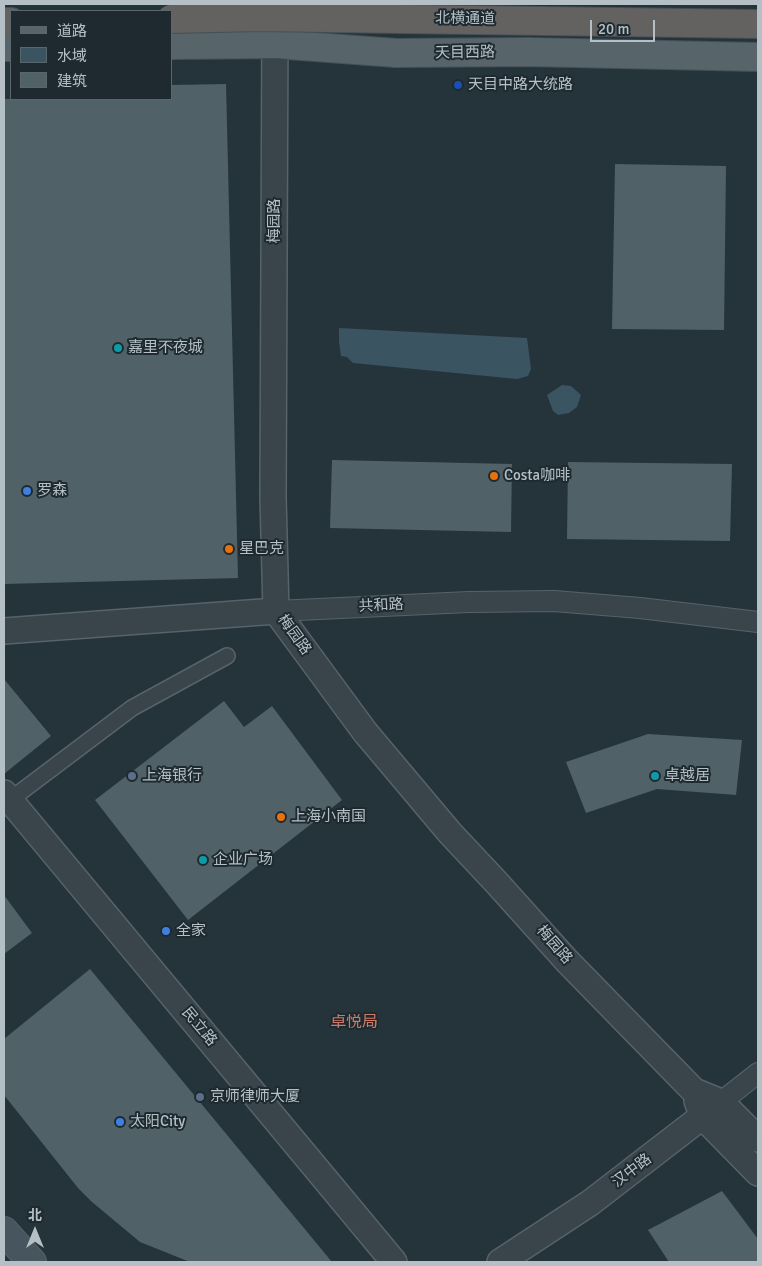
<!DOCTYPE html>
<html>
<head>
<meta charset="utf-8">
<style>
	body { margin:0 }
	#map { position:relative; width:762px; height:1266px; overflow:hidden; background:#25343b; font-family:Signika,"Noto Sans SC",sans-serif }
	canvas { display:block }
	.frame { position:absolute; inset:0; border:5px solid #b4c0c6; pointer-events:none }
	.legend { position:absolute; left:10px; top:10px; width:162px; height:90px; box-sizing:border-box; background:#1e2a30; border:1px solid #5a666c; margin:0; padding:6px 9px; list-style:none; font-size:15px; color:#b4c0c6 }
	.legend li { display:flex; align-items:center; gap:10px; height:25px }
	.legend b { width:25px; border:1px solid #5a666c }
	.north { position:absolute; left:10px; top:1206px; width:50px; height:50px; -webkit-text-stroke:4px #1e2a30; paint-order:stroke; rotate:0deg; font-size:14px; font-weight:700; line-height:20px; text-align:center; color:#b4c0c6 }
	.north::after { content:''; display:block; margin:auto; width:18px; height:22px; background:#b4c0c6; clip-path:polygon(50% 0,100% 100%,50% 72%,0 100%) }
	.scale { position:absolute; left:590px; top:20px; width:65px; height:22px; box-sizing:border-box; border:2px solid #b4c0c6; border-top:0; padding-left:6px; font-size:15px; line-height:18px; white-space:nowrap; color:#b4c0c6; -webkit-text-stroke:4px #1e2a30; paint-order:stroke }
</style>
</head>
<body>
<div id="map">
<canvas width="762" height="1266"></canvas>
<div class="frame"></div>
<ul class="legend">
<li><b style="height:6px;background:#57656b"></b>道路</li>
<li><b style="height:14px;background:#3a5461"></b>水域</li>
<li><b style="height:14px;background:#506168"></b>建筑</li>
</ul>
<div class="north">北</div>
<div class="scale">20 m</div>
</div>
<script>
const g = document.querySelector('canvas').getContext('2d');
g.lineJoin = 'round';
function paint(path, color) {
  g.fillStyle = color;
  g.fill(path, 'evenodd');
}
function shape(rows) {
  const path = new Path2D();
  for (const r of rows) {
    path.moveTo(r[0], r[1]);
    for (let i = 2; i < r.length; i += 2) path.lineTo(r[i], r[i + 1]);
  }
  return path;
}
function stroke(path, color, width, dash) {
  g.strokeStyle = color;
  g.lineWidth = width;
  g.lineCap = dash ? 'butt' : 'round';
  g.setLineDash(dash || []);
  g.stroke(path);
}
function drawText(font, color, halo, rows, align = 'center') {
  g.font = font + ' Signika,"Noto Sans SC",sans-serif';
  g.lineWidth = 4;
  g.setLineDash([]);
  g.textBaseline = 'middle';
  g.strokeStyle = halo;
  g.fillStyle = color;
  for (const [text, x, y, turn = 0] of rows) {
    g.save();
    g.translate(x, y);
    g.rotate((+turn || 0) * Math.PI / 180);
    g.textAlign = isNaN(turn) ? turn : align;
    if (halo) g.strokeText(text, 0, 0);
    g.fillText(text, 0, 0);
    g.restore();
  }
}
const water = shape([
	[339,328,527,338,531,369,528,376,517,379,353,363,347,357,341,356,339,342],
	[562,385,571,386,581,395,577,407,569,413,558,415,553,411,547,395]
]);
const building = shape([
	[226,84,238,578,4,584,4,99,171,99,171,85],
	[615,164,726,166,724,330,612,329],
	[332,460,512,464,511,532,330,528],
	[568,462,732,464,730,541,567,539],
	[4,679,51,736,4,774],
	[224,701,244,727,272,706,342,800,188,920,95,800],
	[648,734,742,740,736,795,657,789,586,813,566,762],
	[4,895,32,933,4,954],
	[90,969,332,1262,190,1262,140,1242,92,1202,78,1188,4,1095,4,1039],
	[722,1191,758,1239,758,1262,669,1262,648,1230]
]);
const pedestrian = shape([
	[10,800,132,708,227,656]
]);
const minor = shape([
	[276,611,469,602,554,601,640,608,758,622],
	[721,1102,758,1073]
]);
const tertiary = shape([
	[275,23,273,497,276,611,365,732,450,833,496,882,567,961,694,1091,721,1102,758,1139],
	[4,631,276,611],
	[4,793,394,1262],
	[697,1101,703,1117,758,1173],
	[500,1262,590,1203,721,1102]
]);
const secondary = shape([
	[4,1231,32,1262]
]);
const primary = shape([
	[171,45,275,44,396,53,528,52,758,57],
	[4,47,11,47]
]);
const trunk = shape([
	[4,22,11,22]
]);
const trunkBridge = shape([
	[171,19,259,17,758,24]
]);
const markers = [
	[458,85,5,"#1a4fb4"],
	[118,348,5,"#0f9aa8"],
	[494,476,5,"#e8710a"],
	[27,491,5,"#3f7fe0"],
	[229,549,5,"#e8710a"],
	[132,776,5,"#5c6f8a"],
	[655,776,5,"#0f9aa8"],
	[281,817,5,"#e8710a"],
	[203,860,5,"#0f9aa8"],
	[166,931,5,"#3f7fe0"],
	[200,1097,5,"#5c6f8a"],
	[120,1122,5,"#3f7fe0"]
];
const streetNames = [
	["北横通道",465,19,1],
	["天目西路",465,53,-1],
	["梅园路",275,221,-90],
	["共和路",381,606,-3],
	["梅园路",294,635,54],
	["梅园路",554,945,49],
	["民立路",199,1027,50],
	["汉中路",632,1171,-37]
];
const poiNames = [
	["天目中路大统路",468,85],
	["嘉里不夜城",128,348],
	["Costa咖啡",504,476],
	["罗森",37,491],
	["星巴克",239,549],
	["上海银行",142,776],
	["卓越居",665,776],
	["上海小南国",291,817],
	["企业广场",213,860],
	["全家",176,931],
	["京师律师大厦",210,1097],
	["太阳City",130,1122]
];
const neighbourhoodNames = [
	["卓悦局",354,1023]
];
paint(water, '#3a5461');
paint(building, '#506168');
stroke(pedestrian, '#576369', 18);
stroke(minor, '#576369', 22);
stroke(tertiary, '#576369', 28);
stroke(secondary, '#576369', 30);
stroke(primary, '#455157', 30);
stroke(trunk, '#445056', 30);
stroke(pedestrian, '#39454b', 15);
stroke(minor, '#39454b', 20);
stroke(tertiary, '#39454b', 25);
stroke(secondary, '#47565e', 28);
stroke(primary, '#57656b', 28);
stroke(trunk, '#646260', 28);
stroke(trunkBridge, '#445056', 30, []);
stroke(trunkBridge, '#646260', 28);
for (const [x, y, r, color] of markers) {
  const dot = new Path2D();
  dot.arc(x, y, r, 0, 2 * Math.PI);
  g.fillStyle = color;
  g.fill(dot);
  stroke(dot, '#1e2a30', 2);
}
drawText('15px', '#b4c0c6', '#1e2a30', streetNames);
drawText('15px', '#b4c0c6', '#1e2a30', poiNames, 'left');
drawText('16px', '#cc7a69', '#1e2a30', neighbourhoodNames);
</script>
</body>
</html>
